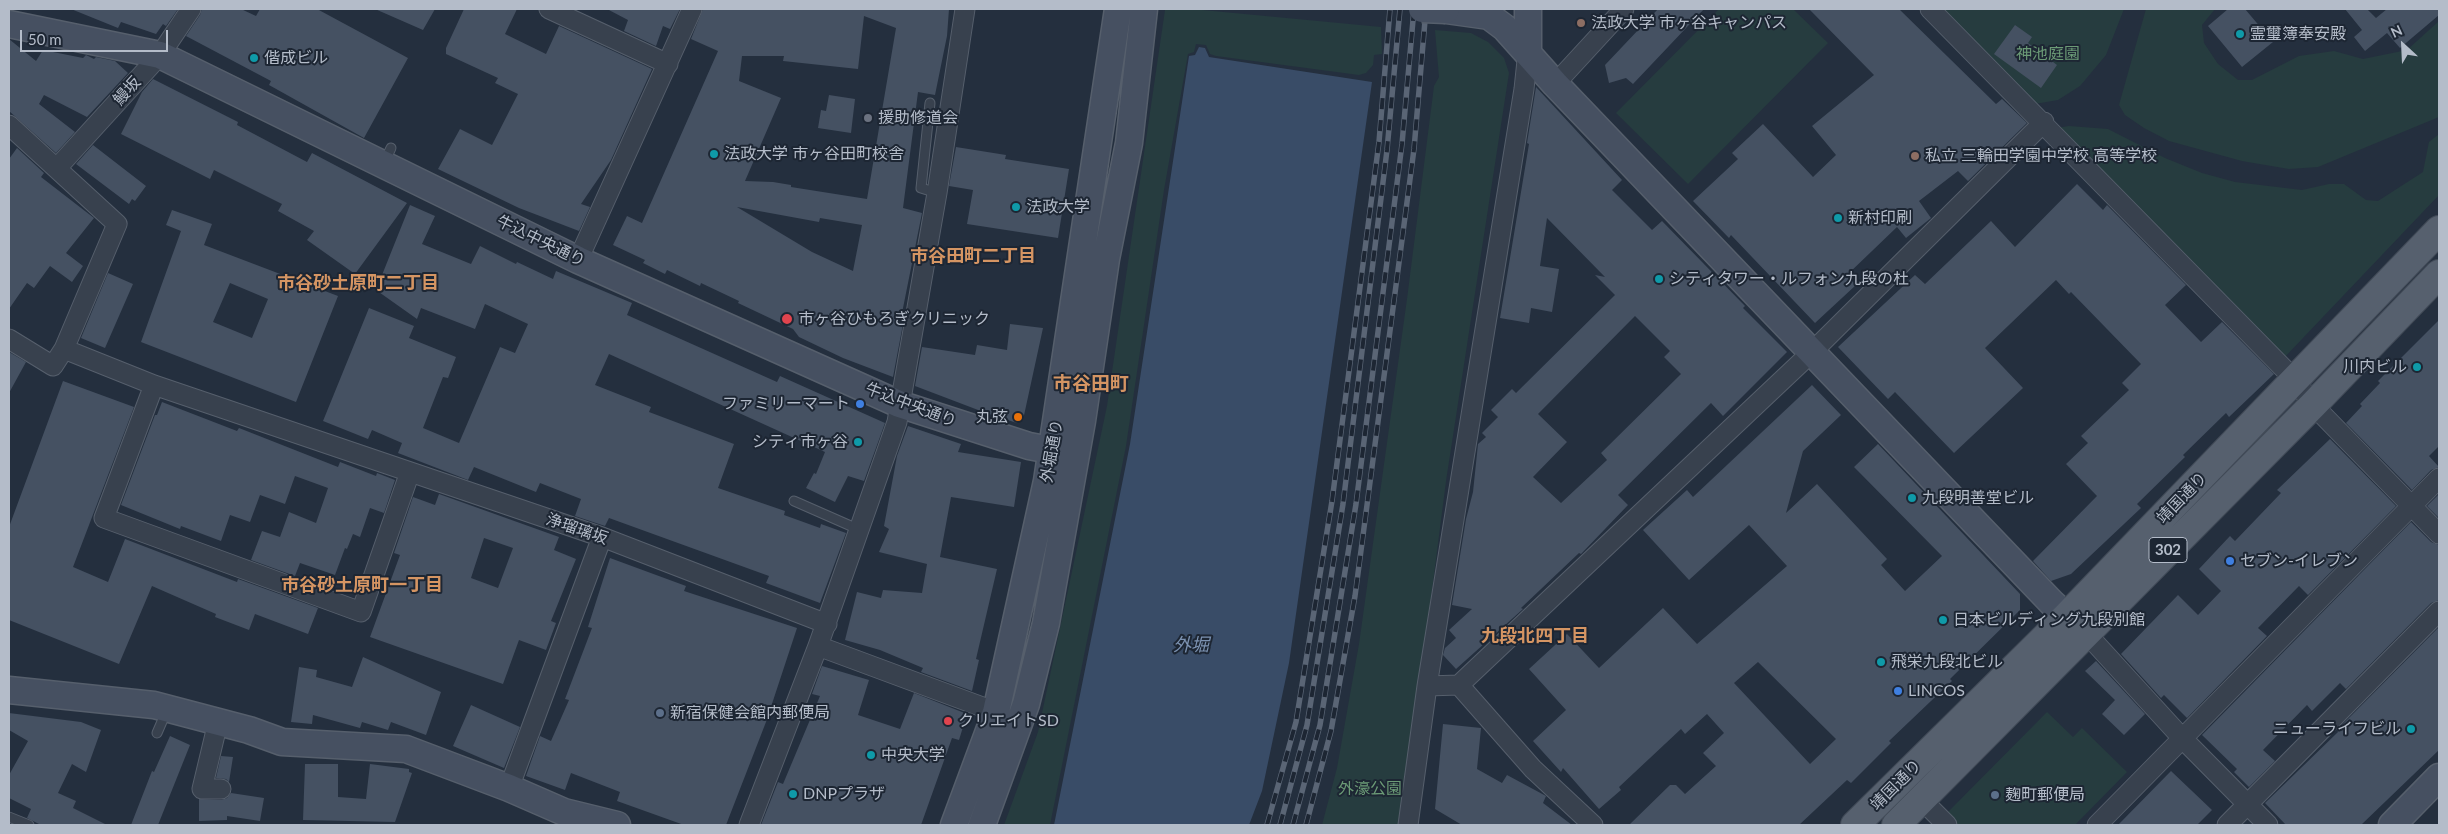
<!DOCTYPE html>
<html>
<head>
<meta charset="utf-8">
<style>
	body { margin:0 }
	#map { position:relative; width:2448px; height:834px; overflow:hidden; background:#242f3e; font-family:Lato,sans-serif }
	canvas { display:block }
	.frame { position:absolute; inset:0; border:10px solid #b4bcc9; pointer-events:none }
	.north { position:absolute; left:2378px; top:20px; width:50px; height:50px; -webkit-text-stroke:4px #1d2633; paint-order:stroke; rotate:335deg; font-size:14px; font-weight:700; line-height:20px; text-align:center; color:#b4bcc9 }
	.north::after { content:''; display:block; margin:auto; width:18px; height:22px; background:#b4bcc9; clip-path:polygon(50% 0,100% 100%,50% 72%,0 100%) }
	.scale { position:absolute; left:20px; top:30px; width:148px; height:22px; box-sizing:border-box; border:2px solid #b4bcc9; border-top:0; padding-left:6px; font-size:15px; line-height:18px; white-space:nowrap; color:#b4bcc9; -webkit-text-stroke:4px #1d2633; paint-order:stroke }
</style>
</head>
<body>
<div id="map">
<canvas width="2448" height="834"></canvas>
<div class="frame"></div>
<div class="north">N</div>
<div class="scale">50 m</div>
</div>
<script>
const g = document.querySelector('canvas').getContext('2d');
g.lineJoin = 'round';
function paint(path, color) {
  g.fillStyle = color;
  g.fill(path, 'evenodd');
}
function shape(rows) {
  const path = new Path2D();
  for (const r of rows) {
    path.moveTo(r[0], r[1]);
    for (let i = 2; i < r.length; i += 2) path.lineTo(r[i], r[i + 1]);
  }
  return path;
}
function stroke(path, color, width, dash) {
  g.strokeStyle = color;
  g.lineWidth = width;
  g.lineCap = dash ? 'butt' : 'round';
  g.setLineDash(dash || []);
  g.stroke(path);
}
function drawText(font, color, halo, rows, align = 'center') {
  g.font = font + ' Lato,"Noto Sans JP",sans-serif';
  g.lineWidth = 4;
  g.setLineDash([]);
  g.textBaseline = 'middle';
  g.strokeStyle = halo;
  g.fillStyle = color;
  for (const [text, x, y, turn = 0] of rows) {
    g.save();
    g.translate(x, y);
    g.rotate((+turn || 0) * Math.PI / 180);
    g.textAlign = isNaN(turn) ? turn : align;
    if (halo) g.strokeText(text, 0, 0);
    g.fillText(text, 0, 0);
    g.restore();
  }
}
const green = shape([
	[1167,9,1192,9,1381,27,1382,54,1374,55,1373,65,1366,73,1359,75,1216,56,1210,54,1206,45,1196,44,1194,52,1188,54,1164,190,1126,446,1050,825,1004,825,1038,732,1107,406,1165,10],
	[1719,9,1793,9,1828,43,1688,184,1616,113],
	[1939,9,2124,9,2106,55,2080,86,2058,100,2035,104],
	[2146,9,2215,9,2202,25,2204,43,2218,64,2238,80,2252,80,2299,56,2334,51,2363,59,2407,50,2439,21,2439,117,2318,167,2289,169,2242,161,2169,141,2144,128,2125,115,2119,105],
	[1435,30,1471,33,1488,42,1504,58,1509,73,1446,481,1402,825,1322,825,1337,768,1359,644,1407,299,1434,86,1439,77],
	[2069,126,2108,129,2165,158,2202,173,2235,182,2302,190,2329,184,2344,184,2366,200,2378,201,2423,172,2429,142,2439,134,2439,195,2283,359,2057,128],
	[2047,712,2073,737,2082,728,2127,772,2075,825,1958,825,1946,814]
]);
const water = shape([
	[1199,47,1205,48,1209,57,1372,82,1289,663,1262,791,1249,825,1054,825,1130,444,1189,56,1195,55]
]);
const building = shape([
	[71,9,178,9,166,26,163,24,156,34,121,22,118,28],
	[202,9,241,9,256,16,260,9,317,9,408,58,364,138,269,85,271,81,186,36,200,15],
	[375,9,435,9,423,30],
	[464,9,517,9,505,34,546,54,559,26,652,69,611,160,581,204,590,207,579,231,519,208,438,169,460,129,492,145,518,94,495,83,498,78,446,54,446,48],
	[607,9,680,9,670,29,663,26,656,46,624,31,628,20],
	[703,9,949,9,947,36,935,95,918,92,903,208,922,213,900,323,903,324,893,377,843,358,799,337,793,329,738,303,739,301,701,283,700,286,667,270,665,274,643,263,645,260,613,245,627,216,642,223,718,51,691,39],
	[864,16,896,28,867,199,791,187,791,185,773,182,745,181,781,98,739,81,742,56,784,56,783,61,858,69],
	[737,207,819,222,820,218,862,225,853,271,812,252],
	[1658,9,1704,9,1633,84,1626,78,1609,83,1605,65],
	[1809,9,1899,9,1996,104,2002,99,2027,123,1968,181,1958,171,1919,201,1931,218,1906,238,1897,227,1847,275,1856,285,1815,323,1731,235,1729,238,1693,201,1738,159,1732,153,1763,124,1813,177,1836,155,1812,126,1874,75],
	[2228,9,2245,9,2273,42,2242,67,2208,26],
	[2345,9,2367,9,2376,18,2387,9,2439,9,2439,15,2400,48,2387,33,2365,51,2354,37,2362,30],
	[2015,25,2032,37,2028,43,2057,65,2041,88,1994,54],
	[9,39,36,61,43,50,83,58,86,55,94,59,96,57,115,61,128,73,87,117,44,95,39,104,75,132,56,153,9,111],
	[153,79,238,122,237,125,307,162,312,153,407,203,355,274,307,240,314,231,278,211,282,204,214,170,210,179,121,134,142,92],
	[1536,87,1622,180,1612,190,1652,230,1662,221,1745,306,1743,308,1787,352,1723,416,1711,403,1618,495,1628,505,1581,554,1579,553,1521,608,1523,609,1456,669,1443,655,1445,648,1456,638,1449,630,1472,609,1452,605,1466,519,1473,492,1478,444,1486,437,1482,433,1498,417,1491,410,1512,389,1516,393,1615,295,1595,275,1605,277,1547,218,1540,266,1559,269,1552,312,1531,308,1529,323,1500,318,1529,144,1527,143],
	[1635,316,1670,351,1664,357,1681,374,1601,453,1607,460,1561,503,1533,477,1567,442,1538,414],
	[829,95,855,99,851,133,818,128,821,110,826,111],
	[93,145,146,186,135,201,132,199,129,204,76,164],
	[956,147,1006,155,1005,159,1069,169,1058,238,967,224,973,190,949,186],
	[17,148,44,173,41,177,94,218,66,253,83,266,72,282,50,266,34,288,27,283,9,309,9,159],
	[2077,184,2103,210,2107,205,2186,285,2165,305,2201,342,2222,322,2274,374,2229,417,2226,413,2183,455,2185,457,2137,504,2141,508,2071,574,2051,581,2033,561,2097,496,2066,464,2088,443,2081,436,2129,390,2122,383,2141,364,2071,292,2069,294,2056,280,1985,348,2023,388,1954,453,1895,392,1888,399,1838,347,1915,275,1925,284,1991,221,2015,247],
	[410,205,435,216,422,244,471,264,480,246,516,264,517,262,553,279,556,271,632,303,627,315,777,382,780,376,885,423,864,481,848,476,835,502,806,488,814,473,816,474,825,452,609,354,595,385,651,407,649,412,734,444,718,488,785,511,784,515,820,528,821,524,846,533,820,603,766,583,769,576,609,518,605,526,575,516,581,499,540,483,536,492,474,467,468,480,398,453,402,443,372,430,368,439,323,421,369,308,414,326,409,338,456,357,448,378,443,377,423,428,459,443,500,347,515,353,528,324,485,304,475,329,421,308,417,319,376,290],
	[172,210,212,224,204,245,338,296,296,402,141,342,181,231,166,225],
	[230,283,268,299,252,338,213,322],
	[108,273,133,284,105,348,81,338],
	[2439,320,2439,446,2429,456,2439,467,2431,470,2412,490,2346,423,2362,406,2360,404,2380,383,2378,381],
	[1010,324,1043,328,1023,420,1017,423,986,413,915,386,922,347,975,355,977,345,1007,350],
	[9,352,26,362,9,393],
	[63,381,134,407,73,567,108,582,125,539,237,582,238,579,318,608,308,634,255,614,249,630,215,617,216,614,152,586,119,664,9,620,9,527],
	[1812,385,1841,415,1803,451,1786,513,1817,484,1887,559,1881,565,1905,591,1942,556,1854,467,1878,444,2020,594,2020,610,1950,679,1952,681,1889,741,1891,743,1851,783,1847,780,1799,825,1629,825,1670,785,1676,785,1685,794,1716,766,1703,753,1724,733,1707,714,1685,734,1681,729,1619,787,1621,790,1599,809,1563,768,1561,772,1533,741,1566,710,1529,669,1567,634,1599,668,1663,608,1697,644,1787,566,1749,525,1689,580,1643,530,1687,490,1693,497],
	[1758,662,1836,739,1810,764,1734,683],
	[162,402,237,431,239,428,338,467,340,462,376,476,377,473,395,480,384,513,370,508,360,537,353,534,347,549,345,548,335,575,300,563,295,576,251,560,262,531,280,537,289,512,316,523,328,488,295,476,285,504,260,495,250,522,230,515,221,541,181,526,180,529,121,505,155,415,157,415],
	[908,426,961,444,958,452,1021,462,1014,507,951,497,940,557,997,569,976,659,979,660,972,691,921,672,923,668,880,650,845,640,857,592,881,598,883,590,922,593,927,564,879,552,889,529,884,526,897,456],
	[2330,439,2396,506,2308,595,2299,586,2258,628,2267,636,2187,718,2164,695,2161,698,2121,654,2178,595,2198,615,2221,591,2199,569,2230,536,2235,541,2281,493,2277,490],
	[439,494,559,537,554,550,576,559,551,621,556,623,546,650,519,640,503,684,370,637,400,555,394,553,413,497,435,505],
	[484,538,513,548,498,588,471,578],
	[2439,494,2439,518,2427,506],
	[2411,522,2431,542,2439,545,2439,600,2431,603,2346,689,2340,683,2312,711,2307,705,2263,750,2275,761,2249,787,2234,772,2237,769,2202,735],
	[610,558,686,586,684,591,797,628,766,722,726,825,684,825,617,801,620,792,571,773,565,790,526,776,540,736,551,741,569,700,565,699,592,628,588,627],
	[2439,627,2439,750,2361,825,2286,825,2265,803,2338,732,2337,730],
	[363,657,441,692,426,735,391,722,388,730,362,722,360,728,313,715,312,724,291,722,299,667,317,670,316,677,352,687],
	[2096,661,2145,714,2124,735,2102,714,2115,700,2085,671],
	[822,666,869,680,858,715,900,729,914,693,967,714,959,740,952,738,921,825,761,825,778,782,783,784,820,696,812,694],
	[471,705,520,727,504,768,453,746],
	[9,713,81,722,101,730,86,772,72,764,58,793,76,801,73,808,107,825,41,825,27,818,31,809,9,798,9,775,28,741,9,730],
	[1443,724,1481,728,1477,769,1502,783,1507,775,1546,796,1543,803,1572,825,1462,825,1435,809],
	[170,736,190,745,158,825,131,825,152,771,154,772],
	[221,756,233,757,229,782,226,779,216,778],
	[305,764,338,764,338,797,366,799,370,764,409,769,409,772,412,773,395,822,303,820],
	[2171,771,2212,810,2197,825,2118,825],
	[231,793,264,798,260,821,227,816,227,820,199,821,199,799,221,800,227,798]
]);
const lane = shape([
	[930,103,921,188,937,193],
	[384,163,391,148],
	[794,501,860,530],
	[157,733,167,710],
	[9,817,29,825]
]);
const street = shape([
	[549,9,668,64],
	[965,9,937,193,897,422,818,646,996,712],
	[1930,9,2296,381,2313,405,2439,534],
	[1555,84,1624,9],
	[9,125,117,224,64,349,53,366,9,339],
	[57,168,160,55,191,9],
	[578,260,692,9],
	[64,349,154,385,602,537,827,624],
	[154,385,104,518,361,612,410,472],
	[2086,633,2182,738,2268,825],
	[1459,685,1812,352,2044,122],
	[1427,686,1459,685,1533,769,1593,825],
	[218,722,202,789,221,789],
	[509,788,602,537],
	[1922,800,1947,825],
	[749,825,818,646],
	[1408,825,1427,686,1524,89,1528,51],
	[2097,825,2439,478],
	[2227,825,2439,611]
]);
const secondary = shape([
	[1528,9,1528,51],
	[1446,10,1489,16,1505,28,1555,84,2052,603,2083,631],
	[9,24,160,55,578,260,899,404,1029,446,1076,455],
	[9,690,154,705,249,730,282,742,406,749,509,788,564,812,617,825],
	[954,825,996,712,1047,481,1118,9],
	[982,825,1026,704,1046,623,1082,421,1106,259,1129,143,1144,9],
	[2392,825,2439,777]
]);
const primary = shape([
	[1855,825,2067,616,2439,230],
	[1896,825,2313,405,2439,274]
]);
const rail = shape([
	[1267,825,1296,722,1332,501,1379,142,1390,9],
	[1280,825,1307,725,1343,504,1387,150,1400,9],
	[1293,825,1320,725,1356,504,1402,144,1414,9],
	[1306,825,1331,731,1355,596,1414,149,1426,9]
]);
const secondaryBridge = shape([
	[1422,9,1446,10]
]);
const markers = [
	[1581,23,5,"#8d6e63"],
	[2240,34,5,"#0f9aa8"],
	[254,58,5,"#0f9aa8"],
	[868,118,5,"#6b7280"],
	[714,154,5,"#0f9aa8"],
	[1915,156,5,"#8d6e63"],
	[1016,207,5,"#0f9aa8"],
	[1838,218,5,"#0f9aa8"],
	[1659,279,5,"#0f9aa8"],
	[787,319,6,"#e0444e"],
	[2417,367,5,"#0f9aa8"],
	[860,404,5,"#3f7fe0"],
	[1018,417,5,"#e8710a"],
	[858,442,5,"#0f9aa8"],
	[1912,498,5,"#0f9aa8"],
	[2230,561,5,"#3f7fe0"],
	[1943,620,5,"#0f9aa8"],
	[1881,662,5,"#0f9aa8"],
	[1898,691,5,"#3f7fe0"],
	[660,713,5,"#5c6f8a"],
	[948,721,5,"#e0444e"],
	[2411,729,5,"#0f9aa8"],
	[871,755,5,"#0f9aa8"],
	[793,794,5,"#0f9aa8"],
	[1995,795,5,"#5c6f8a"]
];
const shields = [
	[2168,550,38]
];
const shieldNames = [
	["302",2168,550]
];
const poiNames = [
	["法政大学 市ヶ谷キャンパス",1591,23],
	["霊璽簿奉安殿",2250,34],
	["偕成ビル",264,58],
	["援助修道会",878,118],
	["法政大学 市ヶ谷田町校舎",724,154],
	["私立 三輪田学園中学校 高等学校",1925,156],
	["法政大学",1026,207],
	["新村印刷",1848,218],
	["シティタワー・ルフォン九段の杜",1669,279],
	["市ヶ谷ひもろぎクリニック",798,319],
	["川内ビル",2407,367,"right"],
	["ファミリーマート",850,404,"right"],
	["丸弦",1008,417,"right"],
	["シティ市ヶ谷",848,442,"right"],
	["九段明善堂ビル",1922,498],
	["セブン-イレブン",2240,561],
	["日本ビルディング九段別館",1953,620],
	["飛栄九段北ビル",1891,662],
	["LINCOS",1908,691],
	["新宿保健会館内郵便局",670,713],
	["クリエイトSD",958,721],
	["ニューライフビル",2401,729,"right"],
	["中央大学",881,755],
	["DNPプラザ",803,794],
	["麹町郵便局",2005,795]
];
const parkNames = [
	["神池庭園",2048,54],
	["外濠公園",1370,789]
];
const streetNames = [
	["鰻坂",127,91,-48],
	["牛込中央通り",541,241,26],
	["牛込中央通り",911,405,21],
	["外堀通り",1052,451,-80],
	["靖国通り",2182,498,-46],
	["浄瑠璃坂",577,529,19],
	["靖国通り",1896,785,-45]
];
const neighbourhoodNames = [
	["市谷田町二丁目",973,256],
	["市谷砂土原町二丁目",358,283],
	["市谷砂土原町一丁目",362,585],
	["九段北四丁目",1535,636]
];
const waterNames = [
	["外堀",1191,645]
];
const quarterNames = [
	["市谷田町",1091,384]
];
paint(green, '#263c3f');
paint(water, '#394c67');
paint(building, '#455162');
stroke(lane, '#565f6c', 11);
stroke(street, '#565f6c', 21);
stroke(secondary, '#565f6c', 29);
stroke(primary, '#414a57', 30);
stroke(lane, '#38414e', 9);
stroke(street, '#38414e', 19);
stroke(secondary, '#465061', 26);
stroke(primary, '#56606e', 28);
stroke(rail, '#5a6575', 5.5);
stroke(rail, '#1d2633', 4, [11]);
stroke(secondaryBridge, '#565f6c', 29, []);
stroke(secondaryBridge, '#465061', 26);
for (const [x, y, r, color] of markers) {
  const dot = new Path2D();
  dot.arc(x, y, r, 0, 2 * Math.PI);
  g.fillStyle = color;
  g.fill(dot);
  stroke(dot, '#1d2633', 2);
}
for (const [x, y, w] of shields) {
  const box = new Path2D();
  box.roundRect(x - w / 2, y - 12.5, w, 25, 4);
  g.fillStyle = '#1d2633';
  g.fill(box);
  stroke(box, '#b4bcc9', 1);
}
drawText('bold 15px', '#b4bcc9', null, shieldNames);
drawText('16px', '#b4bcc9', '#1d2633', poiNames, 'left');
drawText('16px', '#6b9a76', '#1d2633', parkNames);
drawText('16px', '#b4bcc9', '#1d2633', streetNames);
drawText('bold 18px', '#d59563', '#1d2633', neighbourhoodNames);
drawText('italic 18px', '#7c92b1', '#1d2633', waterNames);
drawText('bold 19px', '#d59563', '#1d2633', quarterNames);
</script>
</body>
</html>
